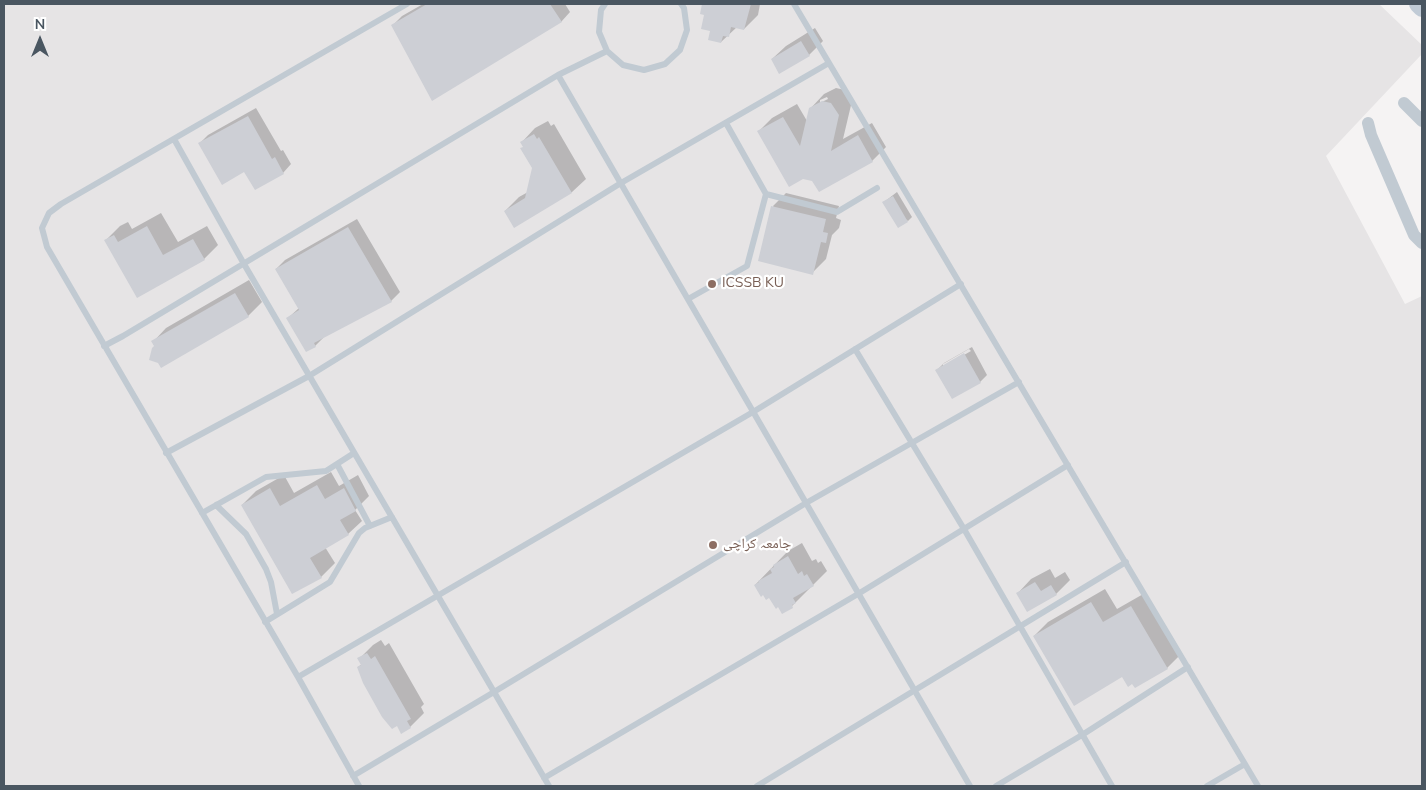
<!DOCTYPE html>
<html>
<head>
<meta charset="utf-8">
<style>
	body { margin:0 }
	#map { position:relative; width:1426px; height:790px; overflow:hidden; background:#f5f3f3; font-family:"Nunito Sans",sans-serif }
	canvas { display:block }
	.frame { position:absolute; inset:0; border:5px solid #4a5661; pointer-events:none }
	.north { position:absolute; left:15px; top:15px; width:50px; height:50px; -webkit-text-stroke:4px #fff; paint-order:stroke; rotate:0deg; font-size:14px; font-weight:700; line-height:20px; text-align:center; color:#4a5661 }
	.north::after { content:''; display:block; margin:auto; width:18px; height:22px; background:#4a5661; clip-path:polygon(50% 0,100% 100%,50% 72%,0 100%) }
</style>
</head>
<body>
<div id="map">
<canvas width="1426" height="790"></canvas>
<div class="frame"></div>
<div class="north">N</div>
</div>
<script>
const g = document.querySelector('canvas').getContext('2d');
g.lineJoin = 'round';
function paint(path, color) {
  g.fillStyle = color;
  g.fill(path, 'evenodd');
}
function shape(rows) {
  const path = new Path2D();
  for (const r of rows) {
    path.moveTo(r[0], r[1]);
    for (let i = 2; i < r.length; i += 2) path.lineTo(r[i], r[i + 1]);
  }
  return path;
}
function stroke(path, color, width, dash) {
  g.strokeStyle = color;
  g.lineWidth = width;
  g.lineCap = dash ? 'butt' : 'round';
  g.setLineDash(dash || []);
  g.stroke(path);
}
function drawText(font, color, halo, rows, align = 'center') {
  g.font = font + ' "Nunito Sans","Noto Naskh Arabic",sans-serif';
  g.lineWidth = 4.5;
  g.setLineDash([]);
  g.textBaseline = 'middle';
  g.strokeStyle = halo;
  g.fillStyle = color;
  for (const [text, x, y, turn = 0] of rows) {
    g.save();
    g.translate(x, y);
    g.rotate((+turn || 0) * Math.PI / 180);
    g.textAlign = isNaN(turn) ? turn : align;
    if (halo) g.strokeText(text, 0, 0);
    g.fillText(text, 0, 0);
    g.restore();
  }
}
const education = shape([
	[4,4,1379,4,1422,45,1422,54,1326,156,1405,304,1422,296,1422,786,4,786]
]);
const shadow = shape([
	[423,4,565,4,570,12,561,22,393,25,402,16],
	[704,4,760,4,758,15,744,29,737,27,721,42,712,30,706,15,701,13],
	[815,28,823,41,809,55,772,59,786,46],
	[836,88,845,90,852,101,843,139,872,123,886,147,872,161,813,180,759,131,772,118,797,104,807,121,810,109,824,94],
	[827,97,828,99,820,103,820,100],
	[256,108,281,151,283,150,291,164,283,173,245,170,200,143,208,135],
	[548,121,551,126,554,124,586,179,572,192,514,226,505,211,519,197,528,192,533,168,522,142,535,128],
	[897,192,912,217,908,221,884,202],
	[786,193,839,206,836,218,841,220,839,228,832,235,826,259,812,273,773,206],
	[161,213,178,242,207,226,218,245,204,259,138,296,106,240,120,226,128,222,132,229],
	[357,219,400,292,391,301,325,336,315,346,307,350,288,318,299,308,276,269,285,260],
	[249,280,262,302,248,316,161,366,153,342,166,328],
	[972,347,987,375,980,382,953,397,937,370,944,363],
	[969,349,971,351,943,367,943,364],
	[331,472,339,486,358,475,369,496,355,510,362,521,348,534,325,547,335,563,321,577,242,505,256,491,284,475,294,493],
	[802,543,812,561,816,559,818,563,821,561,827,571,792,606,778,606,770,596,755,585,788,551],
	[1050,569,1055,578,1065,572,1070,580,1056,594,1018,593,1031,579],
	[1105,589,1117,609,1145,593,1181,654,1167,668,1123,676,1034,636,1048,622],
	[381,640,385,646,389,643,424,704,421,707,424,713,410,727,358,667,362,664,359,659,373,645]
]);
const building = shape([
	[427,4,550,4,562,22,432,101,391,25],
	[702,4,751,4,744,30,731,27,729,37,723,36,721,43,708,40,710,31,701,29,704,15,700,14],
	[801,41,810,56,779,74,771,59],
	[822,101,831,103,839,115,831,151,858,135,873,162,819,192,812,181,803,179,789,187,757,131,783,117,800,146,809,108],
	[248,116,272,159,275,157,284,174,255,190,244,172,222,185,198,143],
	[534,134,537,139,539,137,572,193,514,228,504,211,525,198,532,168,520,148,523,147,520,142],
	[893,196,908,222,898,228,882,202],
	[771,206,826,219,823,232,828,233,826,243,821,242,813,275,758,261],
	[147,226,163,255,193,239,205,260,137,298,104,240,114,235,118,242],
	[348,227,392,302,314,343,316,347,306,352,286,318,299,310,275,269],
	[235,293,249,317,161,368,158,363,149,360,152,348,154,346,151,341],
	[964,353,981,383,952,399,935,370],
	[317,485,325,499,344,488,356,511,340,520,349,535,310,558,322,578,292,594,241,505,270,488,280,506],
	[788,556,798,574,802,571,804,576,807,574,814,586,793,598,796,603,792,605,793,608,782,614,778,607,776,609,769,598,766,600,763,595,761,597,754,585,759,582,758,581,772,573,770,569,774,567,773,565],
	[1035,582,1041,591,1051,585,1057,595,1027,612,1016,593],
	[1091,602,1103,622,1131,606,1168,669,1135,688,1132,684,1128,687,1122,677,1074,706,1033,636],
	[367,653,371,659,375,656,411,719,407,721,411,728,401,734,397,726,392,729,382,717,363,683,357,667,361,665,357,658]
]);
const lane = shape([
	[605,4,601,10,599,32,607,51,623,65,644,70,665,64,680,50,687,30,684,8,681,4],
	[794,4,1258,786],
	[558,75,970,786],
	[174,139,244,264,549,786],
	[766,194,837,212,877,188],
	[688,299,747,266,766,194,726,123],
	[104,346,123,336,558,75,607,51],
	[855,349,964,529,1112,786],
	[166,453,309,376,621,183,829,63],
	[337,464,370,526],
	[216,505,246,534,266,569,271,582,277,614],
	[202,513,266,477,326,471,354,453],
	[265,622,330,582,359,533,365,528,392,517],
	[298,677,753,412,961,284],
	[353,776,494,692,806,503,1019,382],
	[544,778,858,594,1068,465],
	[359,786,298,677,47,247,42,228,49,213,61,204,407,4],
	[757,786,1126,562],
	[996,786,1082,735,1188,667],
	[1207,786,1245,764]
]);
const street = shape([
	[1404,103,1422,121],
	[1368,123,1371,135,1414,235,1422,243]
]);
const secondary = shape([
	[1418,4,1422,8]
]);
const markers = [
	[712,284,5,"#8d6e63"],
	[713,545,5,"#8d6e63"]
];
const educationNames = [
	["ICSSB KU",722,284],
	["جامعہ کراچی",723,545]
];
paint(education, '#e6e4e5');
paint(shadow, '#0003');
paint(building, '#cdcfd5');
stroke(lane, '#c1cad2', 6);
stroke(street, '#c1cad2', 12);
stroke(secondary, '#c1cbd6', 18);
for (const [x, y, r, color] of markers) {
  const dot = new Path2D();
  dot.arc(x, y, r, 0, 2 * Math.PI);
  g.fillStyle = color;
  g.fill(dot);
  stroke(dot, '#fff', 2);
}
drawText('14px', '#785e54', '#fff', educationNames, 'left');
</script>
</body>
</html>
